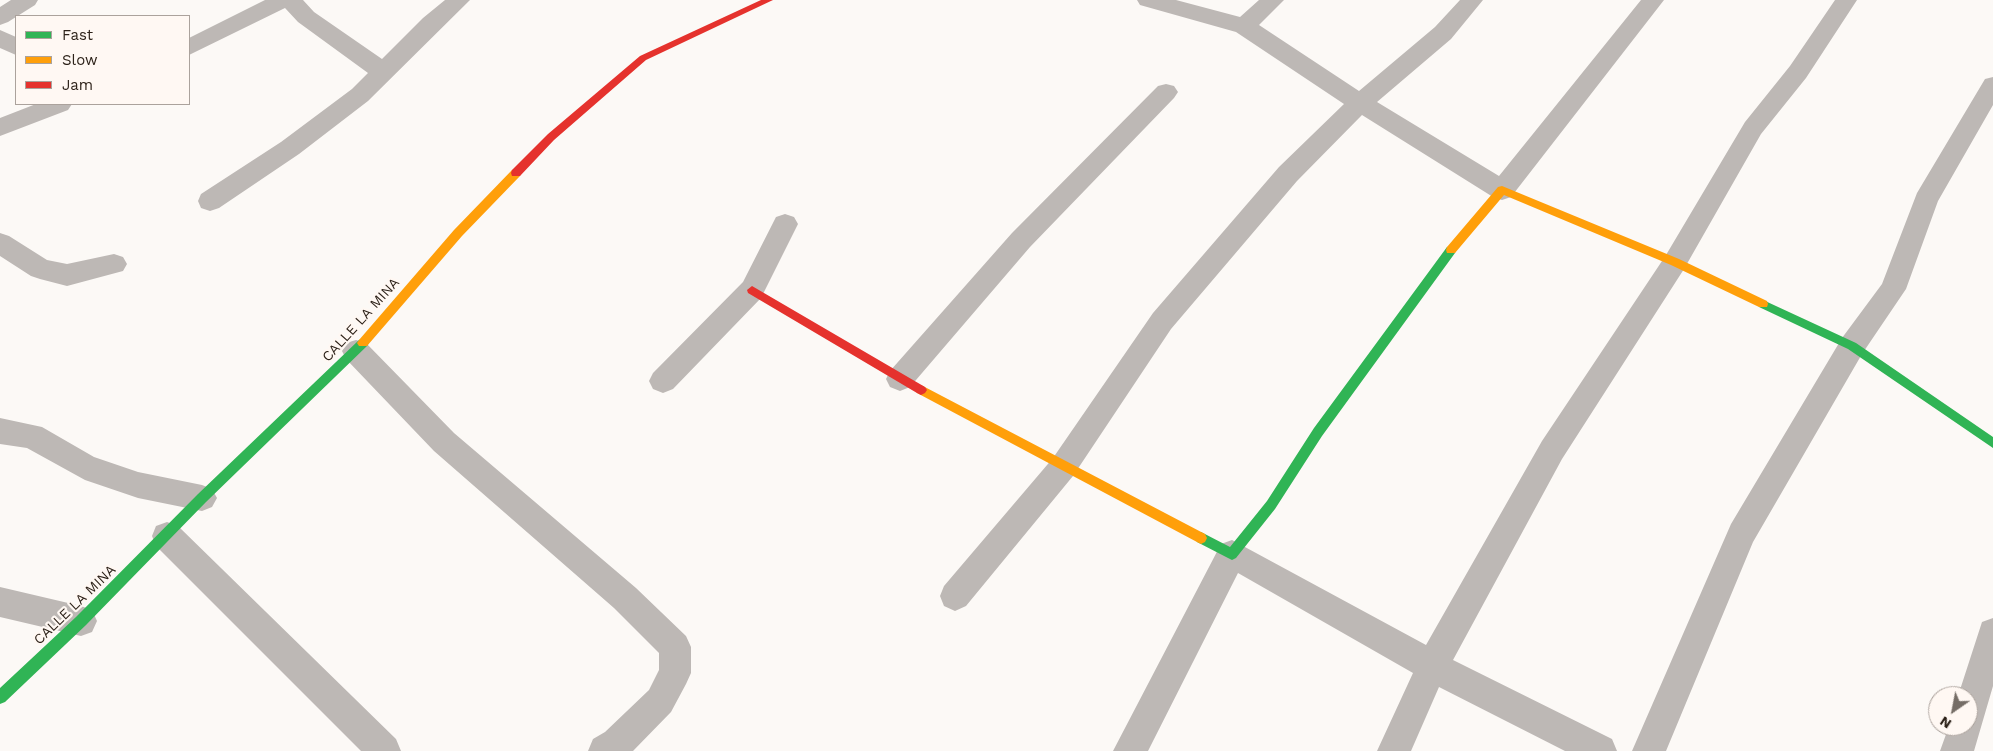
<!DOCTYPE html>
<html>
<head>
<meta charset="utf-8">
<style>
	body { margin:0 }
	#map { position:relative; width:1993px; height:751px; overflow:hidden; background:#fcf9f6; font-family:"Work Sans",sans-serif }
	canvas { display:block }
	.legend { position:absolute; left:15px; top:15px; width:175px; height:90px; box-sizing:border-box; background:#fff8f3; border:1px solid #aba29c; margin:0; padding:6px 9px; list-style:none; font-size:15px; color:#2d2219 }
	.legend li { display:flex; align-items:center; gap:10px; height:25px }
	.legend b { width:25px; border:1px solid #aba29c }
	.north { position:absolute; left:1928px; top:686px; width:50px; height:50px; box-sizing:border-box; background:#fff8f3; border:1px solid #aba29c; border-radius:50%; rotate:213deg; font-size:14px; font-weight:700; line-height:20px; text-align:center; color:#2d2219 }
	.north::after { content:''; display:block; margin:auto; width:18px; height:22px; background:#756d66; clip-path:polygon(50% 0,100% 100%,50% 72%,0 100%) }
</style>
</head>
<body>
<div id="map">
<canvas width="1993" height="751"></canvas>
<ul class="legend">
<li><b style="height:6px;background:#30b455"></b>Fast</li>
<li><b style="height:6px;background:#ff9f0a"></b>Slow</li>
<li><b style="height:6px;background:#e5322d"></b>Jam</li>
</ul>
<div class="north">N</div>
</div>
<script>
const g = document.querySelector('canvas').getContext('2d');
g.lineJoin = 'round';
function shape(rows) {
  const path = new Path2D();
  for (const r of rows) {
    path.moveTo(r[0], r[1]);
    for (let i = 2; i < r.length; i += 2) path.lineTo(r[i], r[i + 1]);
  }
  return path;
}
function paint(path, color) {
  g.fillStyle = color;
  g.fill(path, 'evenodd');
}
function drawText(font, color, halo, rows, align = 'center') {
  g.font = font + ' "Work Sans",sans-serif';
  g.lineWidth = 4.5;
  g.setLineDash([]);
  g.textBaseline = 'middle';
  g.strokeStyle = halo;
  g.fillStyle = color;
  for (const [text, x, y, turn = 0] of rows) {
    g.save();
    g.translate(x, y);
    g.rotate((+turn || 0) * Math.PI / 180);
    g.textAlign = isNaN(turn) ? turn : align;
    if (halo) g.strokeText(text, 0, 0);
    g.fillText(text, 0, 0);
    g.restore();
  }
}
const street = shape([
	[11,0,38,0,35,5,8,22,0,25,0,7,11,0],
	[265,0,303,0,314,12,382,59,423,18,445,0,470,0,368,101,299,154,219,208,210,211,201,208,198,201,201,194,281,142,352,89,368,73,298,22,285,8,189,55,189,38,265,0],
	[1137,0,1176,0,1240,17,1259,0,1284,0,1259,25,1359,91,1435,27,1460,0,1483,0,1451,39,1377,102,1499,176,1641,0,1664,0,1511,197,1502,200,1493,197,1362,115,1297,181,1171,329,1073,476,966,606,955,611,944,606,940,596,944,586,1053,458,1153,313,1279,167,1344,104,1236,32,1140,5,1137,0],
	[1835,0,1857,0,1806,78,1761,134,1684,269,1562,459,1453,660,1612,739,1617,751,1565,751,1439,687,1411,751,1377,751,1413,673,1238,573,1148,751,1113,751,1221,544,1232,540,1426,645,1542,441,1666,255,1745,122,1790,66,1835,0],
	[0,30,16,37,16,55,0,48,0,30],
	[1993,77,1993,105,1938,201,1906,289,1862,354,1753,542,1666,751,1632,751,1731,524,1842,338,1882,284,1917,193,1985,79,1993,77],
	[1166,84,1174,86,1178,92,1174,98,1030,247,910,387,900,391,890,387,886,379,890,371,1012,233,1158,86,1166,84],
	[36,104,72,104,68,110,0,136,0,118,36,104],
	[785,214,794,217,798,224,761,298,673,389,663,393,653,389,649,381,653,373,743,282,776,217,785,214],
	[0,233,9,236,47,260,67,264,114,254,123,257,127,264,123,271,67,286,40,279,31,276,0,256,0,233],
	[356,340,366,343,454,433,636,588,686,636,691,647,691,673,686,684,671,712,633,751,588,751,593,739,605,732,649,690,659,670,659,653,614,608,434,451,346,359,342,351,346,343,356,340],
	[0,418,42,427,94,457,138,472,202,485,212,489,217,498,212,507,202,511,138,498,85,480,27,448,0,444,0,418],
	[167,522,178,526,396,739,401,751,361,751,156,546,152,536,156,526,167,522],
	[0,587,81,606,92,610,97,621,92,632,81,636,0,617,0,587],
	[1993,618,1993,686,1974,751,1940,751,1949,726,1968,726,1968,696,1958,696,1982,622,1993,618]
]);
const fast = shape([
	[1451,246,1456,250,1455,253,1322,436,1275,509,1236,558,1232,560,1228,558,1197,542,1195,538,1197,534,1201,532,1230,547,1267,501,1314,428,1447,247,1451,246],
	[1763,300,1856,343,1993,437,1993,448,1848,349,1759,307,1758,304,1759,301,1763,300],
	[363,338,367,340,369,343,367,346,206,502,86,625,5,702,0,704,0,688,76,617,198,494,359,340,363,338]
]);
const slow = shape([
	[516,169,521,173,520,176,462,236,367,346,359,346,357,343,359,340,454,230,512,170,516,169],
	[1502,186,1679,259,1767,301,1768,304,1767,307,1759,307,1671,265,1504,195,1455,253,1447,253,1446,250,1447,247,1498,187,1502,186],
	[921,385,1205,534,1207,538,1205,542,1201,544,1197,542,917,393,915,390,917,387,921,385]
]);
const jam = shape([
	[761,0,773,0,646,60,554,140,520,176,512,176,511,173,512,170,548,134,640,56,761,0],
	[752,286,925,387,927,390,925,393,921,395,917,393,748,293,747,290,752,286]
]);
const streetNames = [
	["CALLE LA MINA",361,320,-48],
	["CALLE LA MINA",75,605,-44]
];
paint(street, '#bdb8b5');
paint(fast, '#30b455');
paint(slow, '#ff9f0a');
paint(jam, '#e5322d');
drawText('14px', '#2d2219', '#fff8f3', streetNames);
</script>
</body>
</html>
